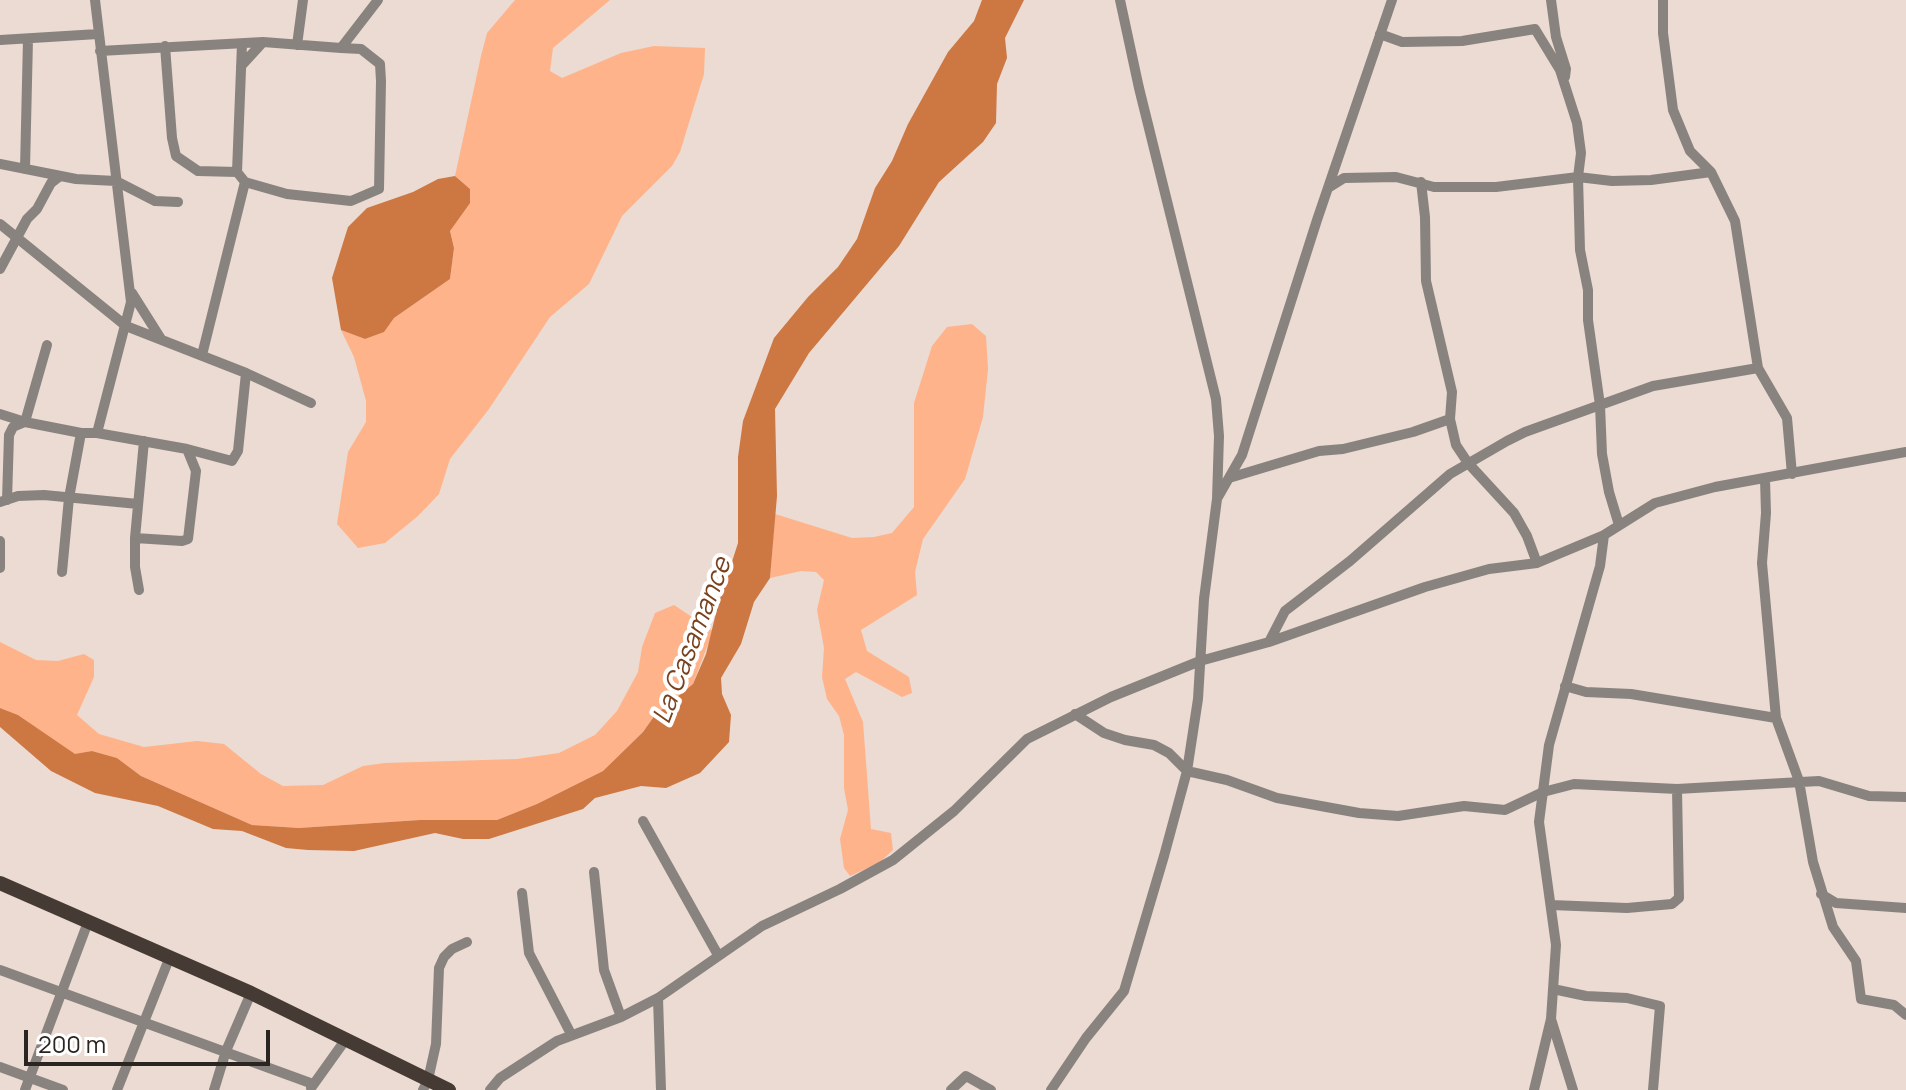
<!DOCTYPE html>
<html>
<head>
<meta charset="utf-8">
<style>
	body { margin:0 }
	#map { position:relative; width:1906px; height:1090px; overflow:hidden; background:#ebdbd2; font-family:Manrope,sans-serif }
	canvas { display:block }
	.scale { position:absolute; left:24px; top:1030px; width:246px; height:36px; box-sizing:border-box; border:4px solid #2b2521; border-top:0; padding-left:10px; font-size:24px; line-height:28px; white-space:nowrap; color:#2b2521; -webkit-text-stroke:6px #fff; paint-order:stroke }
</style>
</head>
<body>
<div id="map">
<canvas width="1906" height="1090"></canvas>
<div class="scale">200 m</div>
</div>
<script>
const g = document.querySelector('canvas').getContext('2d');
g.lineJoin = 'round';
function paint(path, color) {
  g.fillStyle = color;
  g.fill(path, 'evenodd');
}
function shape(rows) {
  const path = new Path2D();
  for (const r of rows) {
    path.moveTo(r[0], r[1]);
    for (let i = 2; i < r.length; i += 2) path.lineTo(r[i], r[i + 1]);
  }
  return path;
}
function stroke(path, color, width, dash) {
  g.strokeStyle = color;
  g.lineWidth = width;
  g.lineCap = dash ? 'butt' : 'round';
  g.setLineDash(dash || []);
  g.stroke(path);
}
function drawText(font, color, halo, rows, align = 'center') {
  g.font = font + ' Manrope,sans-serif';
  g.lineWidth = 8;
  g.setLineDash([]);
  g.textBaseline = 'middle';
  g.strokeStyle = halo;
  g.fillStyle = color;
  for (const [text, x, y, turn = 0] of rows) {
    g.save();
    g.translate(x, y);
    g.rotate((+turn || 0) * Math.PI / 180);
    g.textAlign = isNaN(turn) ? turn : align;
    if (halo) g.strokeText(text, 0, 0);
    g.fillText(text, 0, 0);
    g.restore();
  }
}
const green = shape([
	[515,0,610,0,553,48,550,71,562,78,621,53,654,46,705,48,704,74,680,152,672,166,622,216,589,284,550,317,489,409,450,459,439,494,418,516,385,543,358,548,337,524,348,452,366,422,366,401,354,357,341,330,365,339,383,332,394,318,450,279,454,248,450,231,470,189,455,176,481,56,487,33],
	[972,324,986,336,988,369,983,417,965,479,923,539,915,572,917,595,861,630,867,651,909,677,912,693,902,697,856,672,845,679,863,722,871,829,891,833,893,850,879,863,850,876,844,868,840,839,848,810,844,788,844,735,839,716,827,699,822,677,824,648,817,610,824,580,816,572,801,571,770,578,775,514,852,538,874,537,892,533,914,507,914,403,932,346,947,327],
	[674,605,713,631,693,684,655,715,643,732,603,771,537,804,497,820,420,820,299,828,252,825,141,776,117,758,92,751,75,755,18,715,0,708,0,642,36,660,58,661,84,654,94,660,94,677,77,715,99,734,144,747,197,741,224,744,261,774,283,786,323,785,363,766,385,763,517,759,559,753,595,735,617,711,638,672,642,647,655,613]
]);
const water = shape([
	[982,0,1024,0,1005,38,1007,58,997,84,996,123,983,142,939,182,899,246,809,353,775,409,777,496,770,578,754,602,741,644,721,678,722,694,731,715,729,742,700,773,666,788,641,786,595,798,583,809,489,839,463,839,435,833,354,851,308,850,286,848,242,831,213,829,158,806,95,793,51,771,0,727,0,708,18,715,75,754,92,751,117,758,141,776,252,825,299,828,420,820,497,820,537,804,603,771,643,732,655,715,693,684,706,654,718,605,738,543,738,457,743,421,774,338,808,297,838,267,857,239,875,188,892,161,908,124,948,52,974,21],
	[455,176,470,189,470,203,450,231,454,248,450,279,394,318,384,332,365,339,341,330,332,278,348,227,367,208,413,192,438,179]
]);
const minor = shape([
	[95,0,131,302,97,433],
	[1551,0,1556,37,1566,69,1565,77],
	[1663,0,1663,33,1673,110,1690,151,1711,172],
	[1380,34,1402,42,1462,41,1535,29,1560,70,1577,123,1581,153,1578,177,1580,250,1588,290,1588,320,1600,405,1602,454,1609,492,1619,525],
	[0,40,98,34],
	[242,44,237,172,245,182,287,194,351,201,379,189,381,81,380,64,361,49,341,48],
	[297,45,303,0],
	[165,46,172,138,176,156,198,171,237,172],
	[100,51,263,42,341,48,378,0],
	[241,66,263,42],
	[0,164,76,179,116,181,155,201,178,202],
	[25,169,28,39],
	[1421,182,1425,217,1426,281,1452,392,1450,419,1456,445,1468,463,1514,513,1527,536,1537,563],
	[1328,188,1344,178,1396,177,1434,187,1496,187,1578,177,1612,181,1651,180,1711,172,1735,221,1758,368,1787,418,1792,474],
	[0,224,126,326,246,373,311,403],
	[0,269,27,219,37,209,51,183,60,176],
	[132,293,161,339],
	[202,355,245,182],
	[0,414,25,422,47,345],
	[1229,478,1319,451,1343,449,1413,432,1450,419],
	[1765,479,1766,513,1762,563,1776,718,1799,781,1813,862,1833,927,1856,961,1861,999,1894,1005,1906,1015],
	[1218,497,1242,455,1317,220,1392,0],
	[7,500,9,435,13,427,25,422,81,433,97,433,187,449,232,461,238,451,246,373],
	[0,502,18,496,44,495,138,504],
	[135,538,182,541,188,539,196,471,187,449],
	[0,541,0,568],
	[62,572,69,498,81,433],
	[139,590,135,567,135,538,144,441],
	[1269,642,1285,611,1350,561,1450,474,1507,441,1525,432,1653,386,1758,368],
	[1565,686,1586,692,1631,694,1776,718],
	[1075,714,1104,733,1125,740,1154,745,1169,753,1187,771,1227,780,1277,798,1359,813,1398,816,1464,806,1505,810,1543,792,1574,784,1677,789,1819,781,1869,796,1906,797],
	[643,821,718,955],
	[594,872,604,970,621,1017],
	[522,893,529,953,571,1034],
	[1821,894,1836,903,1906,908],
	[1551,905,1627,908,1672,904,1679,898,1677,789],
	[0,970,313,1084],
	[1553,989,1586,996,1627,998,1660,1006,1653,1090],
	[658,998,661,1090],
	[1551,1019,1573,1090],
	[0,1067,63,1090],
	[311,1088,346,1039],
	[25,1090,88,922],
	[117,1090,169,959],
	[214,1090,226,1051,251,993],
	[423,1090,428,1080,436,1044,439,968,444,957,452,949,467,942],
	[490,1090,500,1078,557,1041,621,1017,658,998,762,926,840,889,893,860,954,811,1027,739,1111,697,1200,661,1269,642,1425,587,1489,569,1537,563,1604,535,1655,503,1715,487,1906,452],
	[951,1090,966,1076,991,1090],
	[1051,1090,1086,1038,1124,991,1164,856,1187,771,1198,699,1204,599,1217,499,1219,436,1216,399,1139,88,1120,0],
	[1534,1090,1551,1019,1556,945,1539,822,1549,745,1600,566,1604,535]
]);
const major = shape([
	[0,883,251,993,449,1090]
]);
const waterNames = [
	["La Casamance",693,641,-69]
];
paint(green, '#ffb38a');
paint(water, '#cd7743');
stroke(minor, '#89837f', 10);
stroke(major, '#453a34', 14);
drawText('italic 26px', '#7a401c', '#fff', waterNames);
</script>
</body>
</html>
